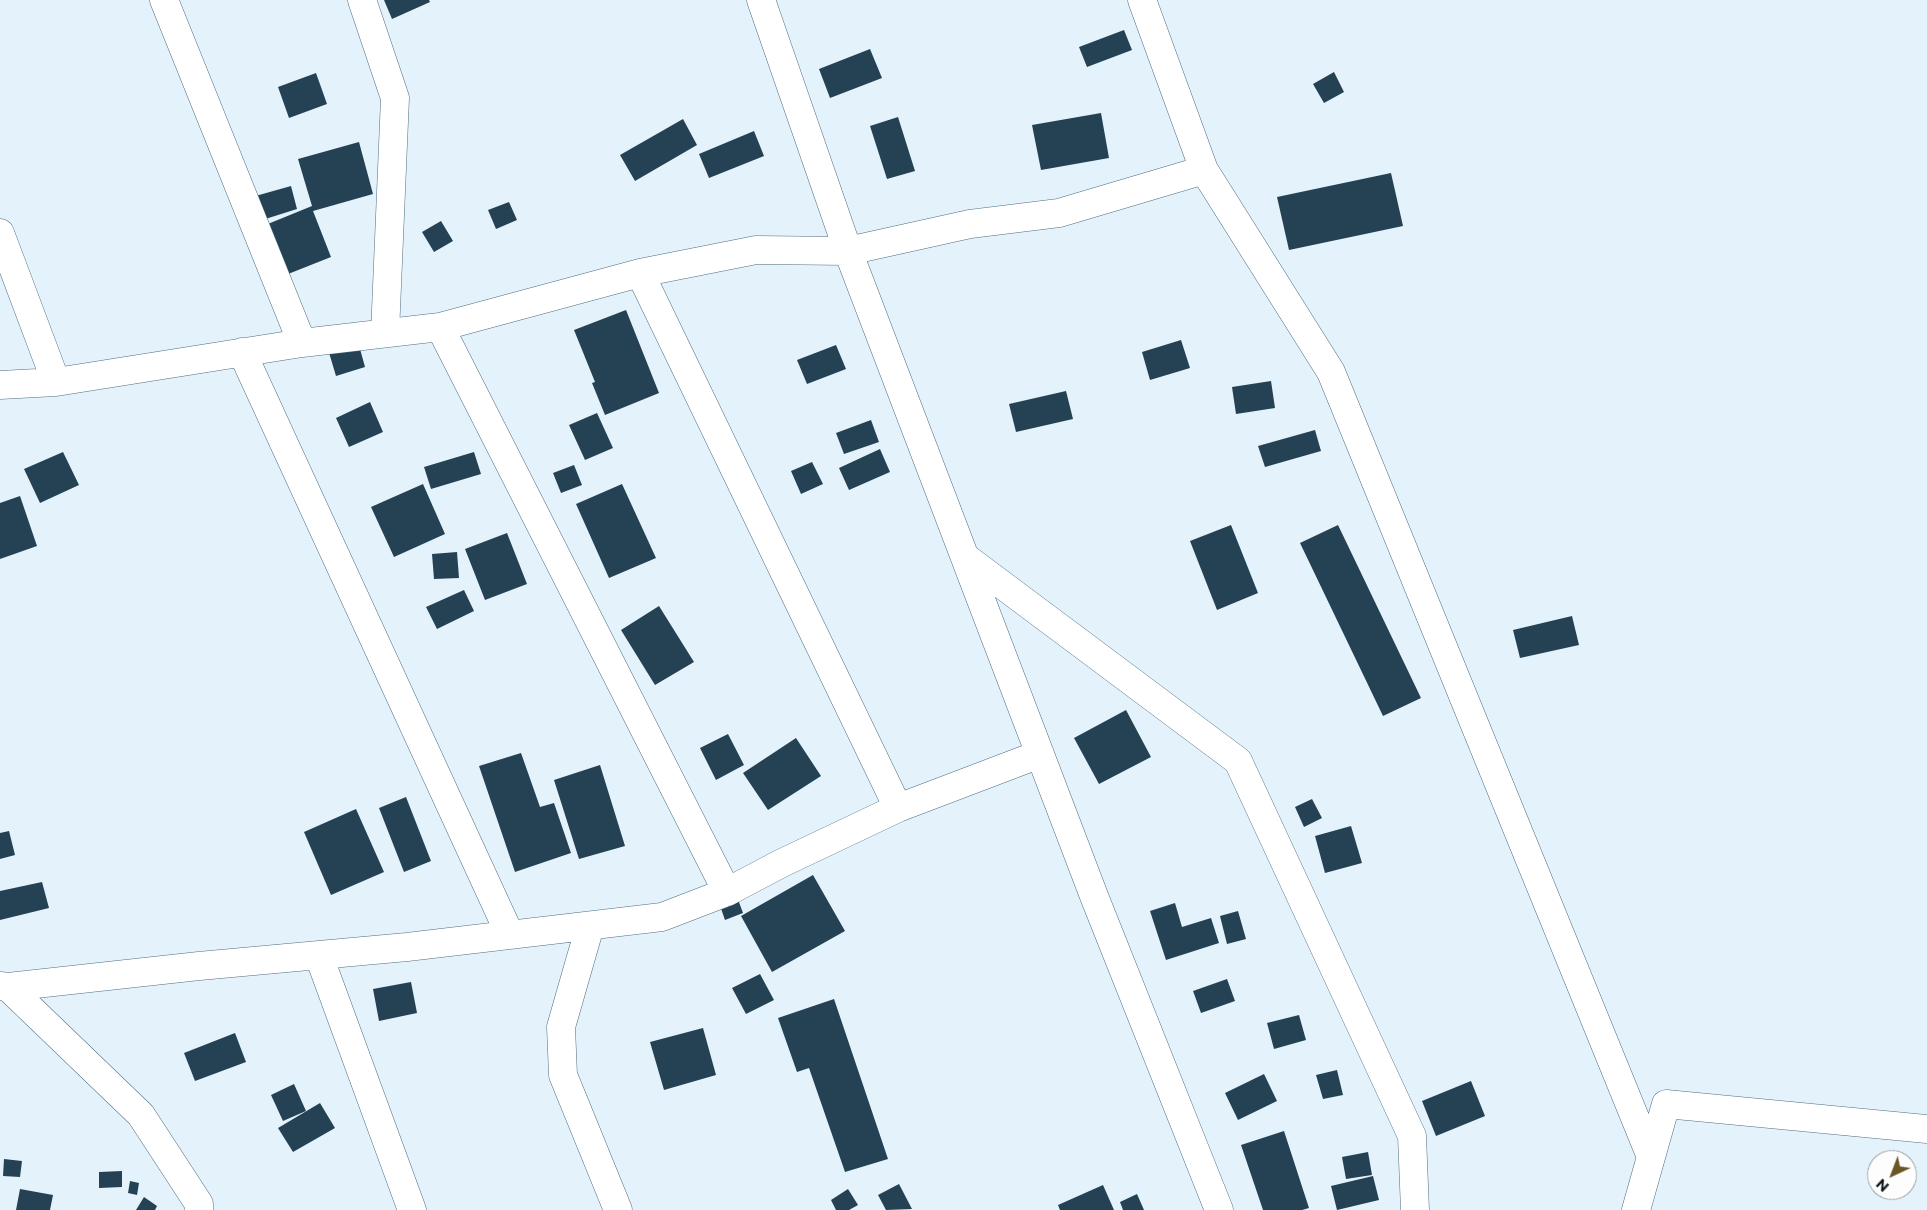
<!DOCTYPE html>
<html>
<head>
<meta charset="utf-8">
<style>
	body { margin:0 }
	#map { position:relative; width:1927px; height:1210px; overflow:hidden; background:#e4f2fb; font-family:Montserrat,sans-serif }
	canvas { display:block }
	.north { position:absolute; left:1867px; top:1150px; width:50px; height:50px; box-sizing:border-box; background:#fdfdfd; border:1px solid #9a9fa1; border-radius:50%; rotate:223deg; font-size:14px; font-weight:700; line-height:20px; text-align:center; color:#051118 }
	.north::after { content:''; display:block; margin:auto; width:18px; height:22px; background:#6a5625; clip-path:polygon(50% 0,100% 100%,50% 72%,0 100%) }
</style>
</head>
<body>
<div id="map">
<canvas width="1927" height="1210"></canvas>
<div class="north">N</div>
</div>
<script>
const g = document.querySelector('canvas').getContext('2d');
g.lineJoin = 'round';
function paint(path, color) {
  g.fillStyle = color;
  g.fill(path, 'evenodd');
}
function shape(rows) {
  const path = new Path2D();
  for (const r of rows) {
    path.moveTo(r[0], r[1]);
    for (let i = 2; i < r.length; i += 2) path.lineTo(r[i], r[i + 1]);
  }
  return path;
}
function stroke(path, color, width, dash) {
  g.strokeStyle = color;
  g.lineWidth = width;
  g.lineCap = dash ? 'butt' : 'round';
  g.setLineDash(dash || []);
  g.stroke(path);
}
const building = shape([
	[384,0,429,0,430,2,392,19],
	[1124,30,1132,50,1087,67,1079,47],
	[870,49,882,78,830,98,819,69],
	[1334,72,1344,92,1324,103,1313,84],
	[316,73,327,104,289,118,278,87],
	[1101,113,1109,158,1041,170,1032,125],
	[898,117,915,171,887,179,870,126],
	[683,119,697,145,635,181,620,155],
	[754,131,764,156,709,178,699,154],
	[359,142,373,194,313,211,331,257,278,278,258,228,312,206,298,159],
	[1391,173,1403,226,1289,250,1277,197],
	[291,186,297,209,259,221,252,197],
	[509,202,517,220,496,229,488,210],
	[441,221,453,241,434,252,422,232],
	[626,310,659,393,605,415,592,383,595,382,574,330],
	[357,338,365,367,336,376,327,346],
	[1181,340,1190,368,1150,380,1142,352],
	[836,345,846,369,807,384,797,360],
	[1271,381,1275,408,1236,414,1232,387],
	[1066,391,1073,419,1016,432,1009,404],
	[370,402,383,432,349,447,336,418],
	[597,413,613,448,585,460,569,425],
	[871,420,879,442,844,454,836,433],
	[1315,430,1321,451,1265,467,1258,446],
	[880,449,890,472,849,490,839,468],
	[63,452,79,485,40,503,24,469],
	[474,452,481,474,431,489,424,467],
	[812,462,823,484,801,494,791,471],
	[574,465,582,485,561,493,553,473],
	[423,484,445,534,394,557,371,507],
	[622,484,656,558,609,578,576,504],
	[20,496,37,546,0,559,0,503],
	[1231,525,1258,593,1217,610,1190,541],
	[1338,525,1421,698,1383,716,1300,543],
	[507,533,527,584,485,600,465,549],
	[457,552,459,578,434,579,432,554],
	[464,590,474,611,437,629,426,607],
	[659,606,694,662,655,685,621,630],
	[1572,616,1579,645,1520,658,1513,630],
	[1126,710,1151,757,1099,784,1074,738],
	[728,734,744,765,716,780,700,748],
	[796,738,821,776,768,810,743,773],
	[521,753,540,807,554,803,571,853,515,872,479,766],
	[600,765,625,846,579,859,554,780],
	[406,797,431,861,404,872,379,808],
	[1312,799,1322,818,1304,827,1295,807],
	[356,809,384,872,331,895,304,832],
	[1351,826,1362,863,1325,873,1315,836],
	[9,831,15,855,0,859,0,833],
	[813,875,845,931,772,972,741,916],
	[42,882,49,908,0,920,0,891],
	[736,894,743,913,725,920,718,900],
	[1175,903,1182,927,1211,918,1219,943,1166,960,1150,911],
	[1238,911,1246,939,1227,944,1220,916],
	[760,974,774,1000,746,1014,732,988],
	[1227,979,1235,1001,1201,1013,1193,991],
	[411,982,417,1013,379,1021,373,989],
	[834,999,888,1159,845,1172,809,1068,797,1072,778,1018],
	[1299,1015,1306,1040,1274,1049,1267,1023],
	[703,1028,716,1075,664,1090,650,1042],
	[235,1033,246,1062,195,1081,184,1053],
	[1337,1070,1343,1095,1323,1099,1316,1075],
	[1264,1074,1277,1101,1238,1120,1225,1093],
	[1471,1081,1485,1116,1436,1136,1422,1101],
	[294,1084,306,1111,283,1121,271,1095],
	[320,1103,335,1128,293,1152,278,1128],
	[1284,1131,1309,1208,1302,1210,1263,1210,1241,1145],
	[1368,1152,1372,1175,1346,1179,1342,1157],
	[4,1159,22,1161,20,1177,3,1176],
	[122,1171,122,1187,99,1188,99,1172],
	[1373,1176,1379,1200,1337,1210,1331,1186],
	[130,1181,139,1183,137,1195,128,1193],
	[899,1184,912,1209,886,1210,878,1195],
	[1103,1185,1114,1210,1060,1210,1058,1205],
	[20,1189,53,1195,50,1210,16,1210],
	[848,1189,858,1205,849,1210,836,1210,831,1200],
	[1137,1194,1144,1210,1123,1210,1120,1202],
	[144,1197,157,1206,155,1210,136,1210]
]);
const minor = shape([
	[164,0,302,343],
	[362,0,395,98,385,333],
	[761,0,848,251,1094,896,1219,1210],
	[1142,0,1204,170,1331,372,1651,1157],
	[0,233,56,382],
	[440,327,727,892],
	[242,352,510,935],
	[0,385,56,382,302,343,440,327,640,273,756,250,848,251,970,224,1059,213,1204,170],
	[965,557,1238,761,1412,1136,1415,1210],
	[898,808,1040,754],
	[590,926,561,1027,563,1075,618,1210],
	[319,956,412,1210],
	[0,986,8,987,141,1115,199,1204,199,1210],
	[8,987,199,966,407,947,662,917,727,892,782,863,898,808,640,273],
	[1636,1210,1666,1104,1927,1129]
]);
paint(building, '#244254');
stroke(minor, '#4f6e82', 29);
stroke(minor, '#fff', 28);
</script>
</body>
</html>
